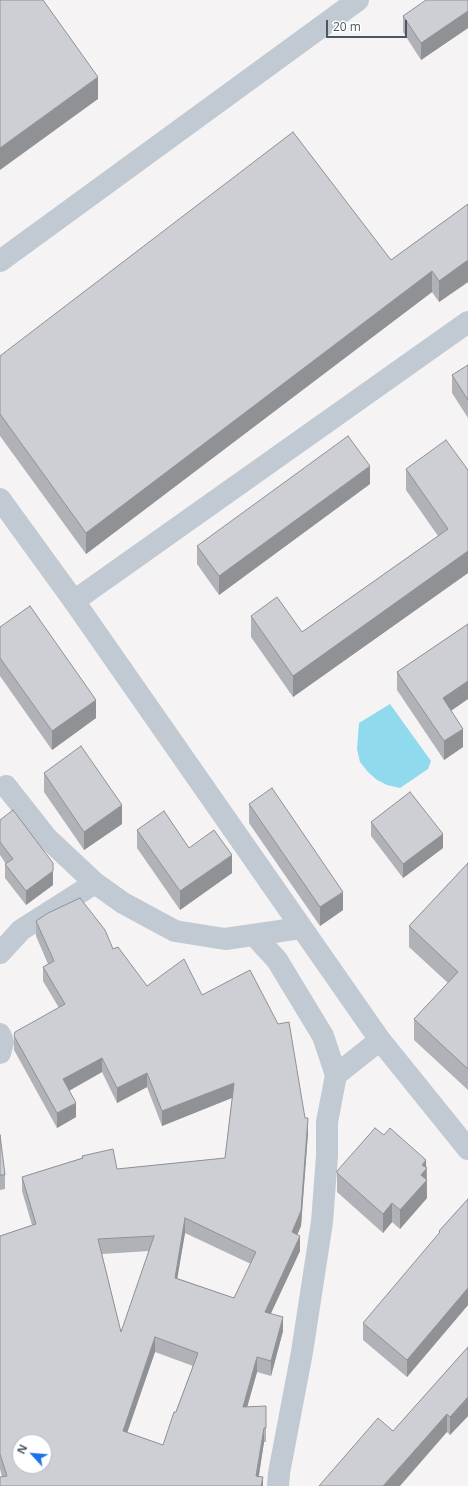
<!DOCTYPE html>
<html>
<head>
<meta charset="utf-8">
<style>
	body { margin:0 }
	#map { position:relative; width:468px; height:1486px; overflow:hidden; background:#f5f3f3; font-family:"Open Sans",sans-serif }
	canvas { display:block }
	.north { position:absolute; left:12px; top:1434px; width:40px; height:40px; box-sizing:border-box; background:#fff; border:1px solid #b7bbc0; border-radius:50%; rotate:296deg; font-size:11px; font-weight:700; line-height:16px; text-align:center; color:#4a5661 }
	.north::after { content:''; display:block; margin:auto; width:14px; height:18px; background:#1a73e8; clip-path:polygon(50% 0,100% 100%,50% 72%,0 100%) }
	.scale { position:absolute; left:326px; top:20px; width:81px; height:18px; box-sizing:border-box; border:2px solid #4a5661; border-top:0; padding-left:5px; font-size:12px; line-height:14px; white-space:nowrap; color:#4a5661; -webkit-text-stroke:3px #fff; paint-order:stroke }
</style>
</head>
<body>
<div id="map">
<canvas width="468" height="1486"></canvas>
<div class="north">N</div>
<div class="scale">20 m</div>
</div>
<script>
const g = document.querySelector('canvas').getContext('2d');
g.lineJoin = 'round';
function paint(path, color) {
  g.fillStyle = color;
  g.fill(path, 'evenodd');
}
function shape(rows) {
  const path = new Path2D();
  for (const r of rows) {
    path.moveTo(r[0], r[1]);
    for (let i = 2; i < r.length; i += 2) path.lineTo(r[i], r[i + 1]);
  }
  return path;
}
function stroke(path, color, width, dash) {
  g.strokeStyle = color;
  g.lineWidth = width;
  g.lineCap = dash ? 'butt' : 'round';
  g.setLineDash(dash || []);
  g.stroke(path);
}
const water = shape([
	[390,704,431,761,428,769,400,788,387,785,377,780,368,772,360,762,357,749,359,723]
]);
const minor = shape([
	[0,261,358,0],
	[74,601,468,322],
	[6,786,47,838,95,883,123,903,175,931,225,939,301,928],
	[254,935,277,960,323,1036,336,1075],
	[0,953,21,930,95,883],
	[0,1034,3,1042,0,1053],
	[278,1486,279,1473,302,1352,322,1222,327,1156,327,1122,336,1075,380,1040]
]);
const tertiary = shape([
	[0,499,74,601,380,1040,468,1149]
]);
const wall = shape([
	[468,0,468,28,421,60,403,32,403,16],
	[468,204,468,282,439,302,432,292,86,554,0,436,0,356,391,260],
	[468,365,468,418,452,393,452,375],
	[406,469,468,470,468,573,293,697,251,637,251,616,302,632,438,536,406,490],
	[370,484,219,595,197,564,197,546],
	[468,624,468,699,451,711,463,747,444,760,397,690,397,672],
	[0,627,96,718,52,750,0,676],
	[44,773,122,824,84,850,44,792],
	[249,804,343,910,320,926,249,823],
	[0,820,53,885,26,905,5,878,5,864,6,864,0,855],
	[371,822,443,848,403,878,371,836],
	[137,830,189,848,232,873,180,910,137,848],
	[468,863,468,1090,414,1040,414,1019,448,983,409,947,409,926],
	[36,921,113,949,147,986,202,995,305,1118,308,1133,301,1226,297,1235,300,1251,271,1313,283,1331,271,1376,257,1372,247,1407,266,1428,266,1442,264,1442,259,1476,263,1486,2,1477,0,1469,0,1236,32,1225,22,1191,22,1177,82,1158,82,1156,117,1169,225,1158,232,1098,162,1126,147,1087,117,1103,102,1072,69,1091,76,1117,57,1128,14,1050,14,1036,59,1008,43,981,43,967,48,964,36,936],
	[185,1233,251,1264,234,1298,177,1278],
	[149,1251,121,1332,102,1254],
	[155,1352,193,1366,163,1445,127,1432],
	[0,1135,5,1175,5,1189,0,1190],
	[384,1135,427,1168,427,1198,400,1229,392,1222,383,1233,337,1192,337,1171],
	[468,1199,468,1305,407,1377,363,1340,363,1323,439,1234,439,1231],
	[468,1347,468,1416,450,1435,447,1432,393,1431]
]);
const shadedWall = shape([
	[468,11,468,28,421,60,421,43],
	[98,77,98,99,0,170,0,148],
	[468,260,468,282,439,302,439,281],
	[432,271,432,292,86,554,86,533],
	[370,466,370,484,219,595,219,576],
	[468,551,468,573,293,697,293,676],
	[468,681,468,699,443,716,443,698],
	[96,700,96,718,52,750,52,731],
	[463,729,463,747,444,760,444,741],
	[122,805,122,824,84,850,84,832],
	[443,834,443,848,403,878,403,864],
	[232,855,232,873,180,910,180,891],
	[53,871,53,885,26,905,26,891],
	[343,892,343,910,320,926,320,907],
	[102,1058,102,1072,63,1094,63,1079],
	[147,1073,147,1087,117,1103,117,1088],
	[234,1083,234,1097,162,1126,162,1111],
	[76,1103,76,1117,57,1128,57,1113],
	[308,1118,308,1133,301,1226,292,1247,292,1232],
	[426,1160,427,1198,400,1229,400,1210,421,1175,422,1165],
	[392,1203,392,1222,383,1233,383,1214],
	[185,1218,185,1233,175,1292,175,1278],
	[300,1236,300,1251,265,1326,265,1312],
	[468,1288,468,1305,407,1377,407,1360],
	[283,1317,283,1331,271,1376,271,1361],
	[155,1337,155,1352,123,1445,123,1431],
	[257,1357,257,1372,243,1422,243,1407],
	[468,1397,468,1416,450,1435,450,1417],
	[447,1414,447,1432,400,1486,383,1486],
	[264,1428,264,1442,257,1486,256,1476],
	[263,1477,263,1486,261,1486]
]);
const building = shape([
	[0,0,43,0,98,77,0,148,0,0],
	[426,0,468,0,468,11,421,43,403,16,426,0],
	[293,132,391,260,468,204,468,260,439,281,432,271,86,533,0,414,0,356,293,132],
	[468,365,468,400,452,375,468,365],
	[348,436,370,466,219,576,197,546,348,436],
	[446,440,468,470,468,551,293,676,251,616,277,597,302,632,448,529,406,469,446,440],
	[30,606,96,700,52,731,0,658,0,627,30,606],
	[468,624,468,681,443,698,463,729,444,741,397,672,468,624],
	[81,746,122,805,84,832,44,773,81,746],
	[272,788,343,892,320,907,249,804,272,788],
	[410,792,443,834,403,864,371,822,410,792],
	[13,810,53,863,53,871,26,891,5,864,13,859,0,842,0,820,13,810],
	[164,811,189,848,214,830,232,855,180,891,137,830,164,811],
	[468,863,468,1069,414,1019,458,972,409,926,468,863],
	[80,898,105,930,113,949,118,947,147,986,184,959,202,995,250,970,278,1024,289,1022,305,1118,308,1118,301,1211,292,1232,300,1236,265,1312,283,1317,271,1361,257,1357,243,1407,266,1406,266,1428,264,1428,256,1476,263,1477,261,1486,0,1486,0,1477,7,1476,0,1454,0,1236,36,1224,22,1177,83,1158,82,1156,113,1149,117,1169,225,1158,234,1083,162,1111,147,1073,117,1088,102,1058,63,1079,76,1103,57,1113,14,1036,15,1032,65,1004,43,967,54,961,36,921,48,913,80,898],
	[185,1218,256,1252,234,1298,175,1278,185,1218],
	[154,1236,121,1332,98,1239,154,1236],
	[155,1337,198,1353,176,1412,174,1412,163,1445,123,1431,155,1337],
	[20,1442,44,1442,44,1466,20,1466,20,1442],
	[375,1128,384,1135,390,1128,426,1160,422,1165,427,1168,421,1175,427,1180,400,1210,392,1203,383,1214,337,1173,337,1171,375,1128],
	[0,1135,5,1175,0,1175,0,1135],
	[468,1199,468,1288,407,1360,363,1323,440,1232,439,1231,468,1199],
	[468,1347,468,1397,450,1417,447,1414,383,1486,319,1486,378,1418,393,1431,468,1347]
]);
paint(water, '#90daee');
stroke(minor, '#c1cad2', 22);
stroke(tertiary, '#c1cad2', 22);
paint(wall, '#b0b2b7');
paint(shadedWall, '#909195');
paint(building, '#cdcfd5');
stroke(building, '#909195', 1);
</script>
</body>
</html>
